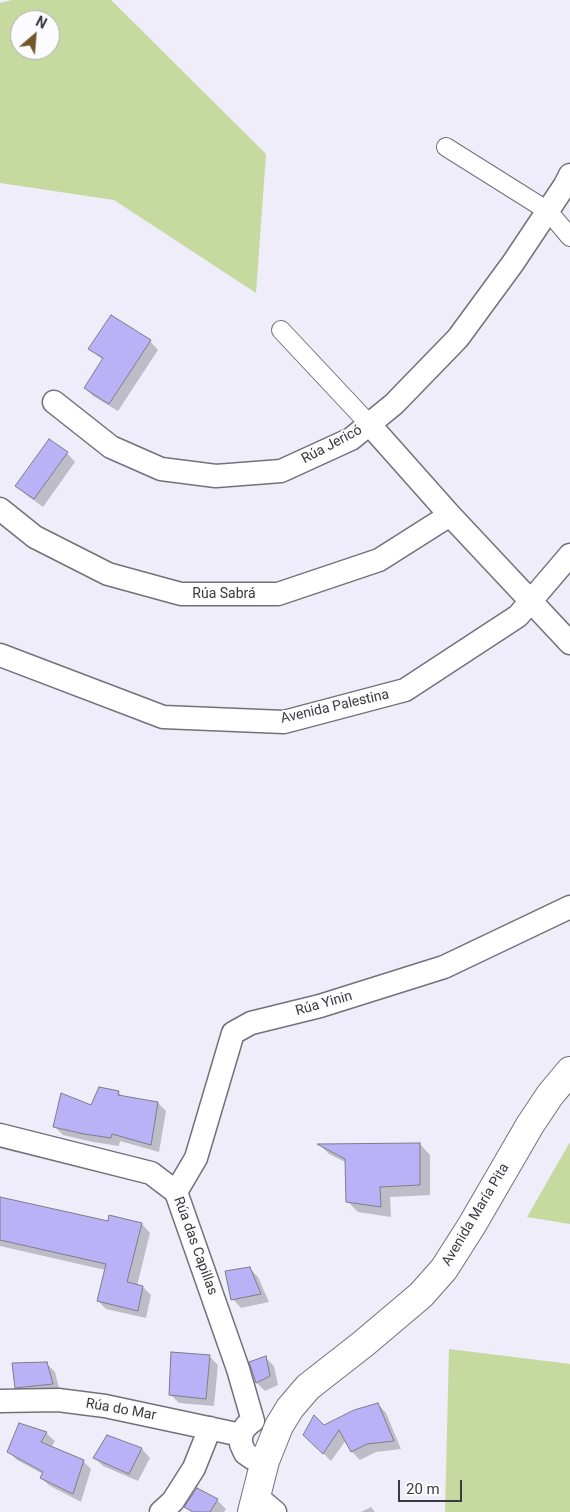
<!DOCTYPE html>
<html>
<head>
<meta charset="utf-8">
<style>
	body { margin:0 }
	#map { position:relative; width:570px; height:1512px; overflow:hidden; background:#eeedf9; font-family:Roboto,sans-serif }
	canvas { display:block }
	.north { position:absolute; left:10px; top:10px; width:50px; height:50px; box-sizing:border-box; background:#fcfbfe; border:1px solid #afaeb2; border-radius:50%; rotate:27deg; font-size:14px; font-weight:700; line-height:20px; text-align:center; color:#3b3a3f }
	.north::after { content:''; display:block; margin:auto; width:18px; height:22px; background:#705829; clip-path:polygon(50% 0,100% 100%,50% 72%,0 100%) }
	.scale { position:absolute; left:398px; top:1480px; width:64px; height:22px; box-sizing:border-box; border:2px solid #3b3a3f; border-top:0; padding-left:6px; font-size:15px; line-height:18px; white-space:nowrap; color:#3b3a3f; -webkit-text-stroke:4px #fcfbfe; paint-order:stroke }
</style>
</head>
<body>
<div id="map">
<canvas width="570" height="1512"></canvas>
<div class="north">N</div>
<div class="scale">20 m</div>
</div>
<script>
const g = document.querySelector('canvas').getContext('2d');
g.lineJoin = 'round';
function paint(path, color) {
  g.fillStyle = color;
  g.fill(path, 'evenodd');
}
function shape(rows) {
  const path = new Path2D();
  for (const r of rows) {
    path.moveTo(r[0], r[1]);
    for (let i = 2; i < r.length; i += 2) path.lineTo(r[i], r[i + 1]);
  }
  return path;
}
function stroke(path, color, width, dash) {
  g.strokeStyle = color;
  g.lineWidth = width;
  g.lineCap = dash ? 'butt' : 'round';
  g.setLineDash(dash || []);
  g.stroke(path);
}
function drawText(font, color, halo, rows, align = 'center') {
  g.font = font + ' Roboto,sans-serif';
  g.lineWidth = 4;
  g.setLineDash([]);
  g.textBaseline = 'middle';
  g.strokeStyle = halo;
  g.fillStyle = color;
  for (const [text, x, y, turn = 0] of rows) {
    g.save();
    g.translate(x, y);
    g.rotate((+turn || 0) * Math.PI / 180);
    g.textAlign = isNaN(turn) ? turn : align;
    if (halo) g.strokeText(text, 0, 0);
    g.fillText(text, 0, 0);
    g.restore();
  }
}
const green = shape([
	[12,0,111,0,266,154,256,293,114,200,0,183,0,3],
	[20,20,50,20,50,50,20,50],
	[570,1142,570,1224,527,1217],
	[449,1349,570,1364,570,1512,445,1512]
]);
const shadow = shape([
	[150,341,158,350,118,411,93,396,85,388,103,360,90,349],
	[49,441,67,453,75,462,43,507,25,494,17,486],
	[118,1092,124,1098,158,1103,166,1111,159,1152,120,1141,119,1146,93,1142,63,1135,55,1127],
	[420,1144,430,1155,430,1195,390,1197,391,1217,358,1212,347,1201,347,1163,329,1154,320,1145],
	[0,1198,109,1222,110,1217,142,1224,150,1233,137,1286,143,1287,151,1295,146,1318,106,1309,98,1301,105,1270,0,1246],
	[250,1269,258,1277,269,1302,241,1308,233,1299],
	[209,1356,218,1365,214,1406,179,1403,171,1395],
	[266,1358,274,1366,278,1385,265,1391,257,1383,251,1363],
	[46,1363,55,1372,60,1392,25,1395,16,1387],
	[378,1404,386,1413,401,1449,376,1452,360,1460,352,1452,346,1440,331,1461,305,1435],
	[46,1433,55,1441,51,1448,83,1461,91,1469,81,1502,50,1486,41,1478,43,1474,17,1460,9,1452],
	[108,1437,142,1449,150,1458,138,1481,103,1466,95,1458],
	[197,1489,217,1500,226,1509,224,1512,191,1512,186,1507],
	[371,1507,375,1512,361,1512]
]);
const building = shape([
	[111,315,151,340,109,404,84,388,103,358,88,349,111,315],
	[49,439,68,452,34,499,15,486,49,439],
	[99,1087,119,1091,118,1095,158,1102,151,1145,112,1134,111,1138,84,1134,53,1127,61,1093,91,1105,99,1087],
	[420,1143,420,1185,380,1187,381,1207,346,1202,345,1159,317,1144,420,1143],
	[0,1197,108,1221,109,1215,142,1223,127,1282,143,1286,138,1311,97,1301,106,1264,0,1240,0,1197],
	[250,1267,261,1294,231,1300,225,1271,250,1267],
	[171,1352,210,1355,206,1399,169,1395,171,1352],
	[266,1356,270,1376,256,1383,249,1362,266,1356],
	[47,1362,53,1384,15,1388,12,1363,47,1362],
	[378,1403,394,1441,367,1444,351,1452,339,1430,323,1454,303,1435,314,1415,324,1425,354,1410,378,1403],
	[19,1423,47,1432,41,1442,84,1460,73,1494,40,1478,43,1472,7,1452,19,1423],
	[107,1435,142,1448,129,1474,93,1458,107,1435],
	[197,1488,218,1499,210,1512,193,1512,184,1507,197,1488]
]);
const pedestrian = shape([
	[446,147,548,211,570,237],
	[281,330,370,425]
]);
const minor = shape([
	[54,402,111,447,161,469,216,476,281,471,351,439,394,404,458,338,513,263,565,185,570,175],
	[370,425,450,515,570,643],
	[0,509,35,537,108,574,181,594,278,594,379,560,450,515],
	[0,655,163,717,284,722,405,690,518,616,570,555],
	[0,1135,151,1173,176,1192,238,1369,253,1421],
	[176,1192,196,1158,233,1033,251,1023,320,1006,444,967,570,907],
	[0,1401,58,1400,105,1406,241,1435],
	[249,1424,246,1426,241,1435,241,1444,245,1453,252,1458,265,1461],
	[256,1496,275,1512],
	[161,1512,173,1501,194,1468,210,1428]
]);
const secondary = shape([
	[252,1512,265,1461,279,1426,290,1408,308,1387,363,1344,421,1295,444,1269,472,1225,530,1125,550,1095,570,1071]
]);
const streetNames = [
	["Rúa Jericó",332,445,-28],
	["Rúa Sabrá",224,594],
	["Avenida Palestina",335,707,-13],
	["Rúa Yinin",324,1004,-16],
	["Avenida María Pita",476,1215,-59],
	["Rúa das Capillas",195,1246,70],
	["Rúa do Mar",121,1410,10]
];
paint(green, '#c6d99f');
paint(shadow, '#0003');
paint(building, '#bab2f6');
stroke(building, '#7d7c87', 1);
stroke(pedestrian, '#71717b', 20);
stroke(minor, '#71717b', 25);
stroke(secondary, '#71717b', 30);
stroke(pedestrian, '#fff', 18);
stroke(minor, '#fff', 22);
stroke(secondary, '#fff', 28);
drawText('14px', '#3b3a3f', '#fcfbfe', streetNames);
</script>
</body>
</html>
